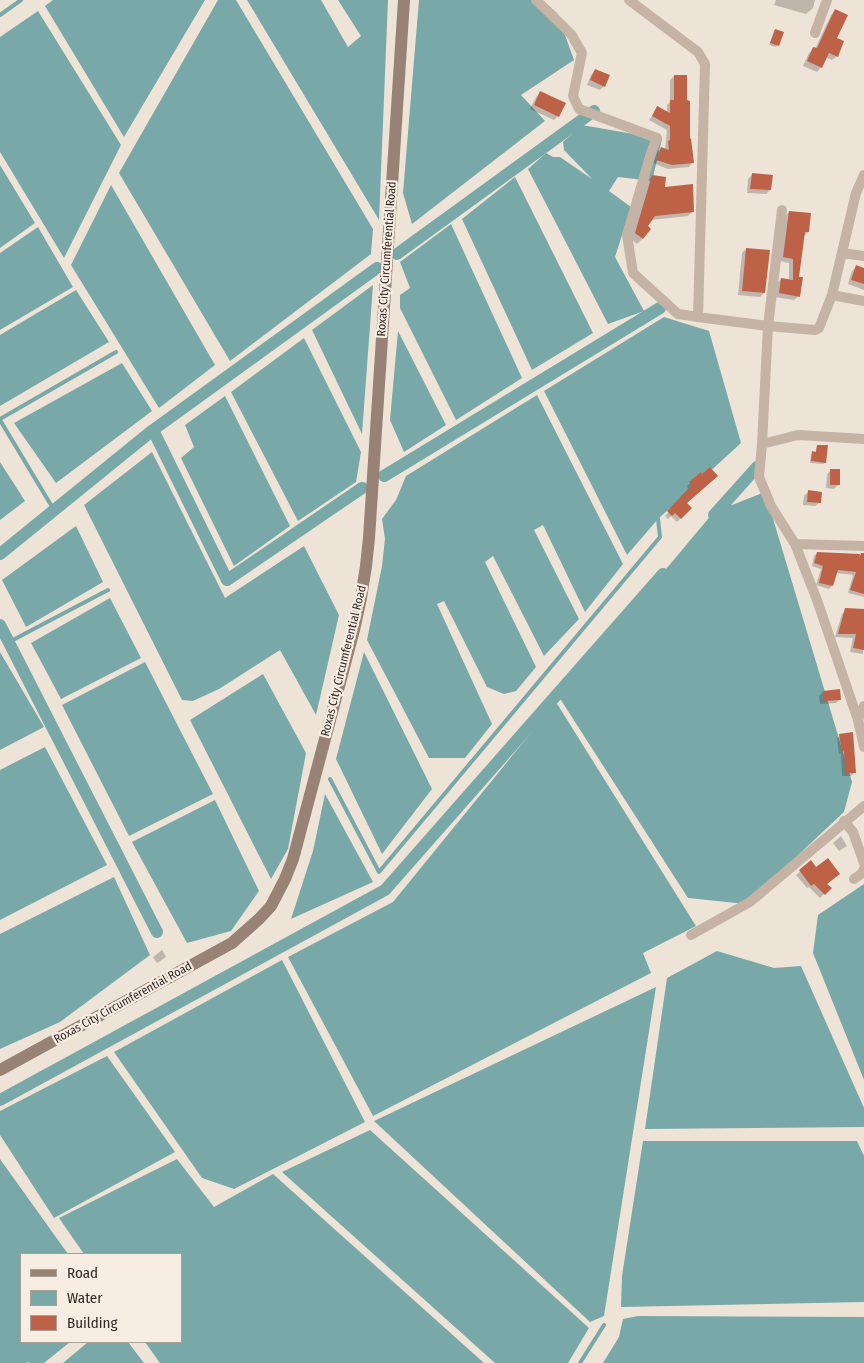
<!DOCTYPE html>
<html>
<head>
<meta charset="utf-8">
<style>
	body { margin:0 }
	#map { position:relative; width:864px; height:1363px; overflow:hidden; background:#eee3d7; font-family:"Fira Sans Condensed",sans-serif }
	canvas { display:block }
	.legend { position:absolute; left:20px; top:1253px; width:162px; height:90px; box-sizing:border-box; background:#f7ede3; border:1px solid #a89f97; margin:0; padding:6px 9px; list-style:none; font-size:15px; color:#312925 }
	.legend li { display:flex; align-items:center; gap:10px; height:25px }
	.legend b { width:25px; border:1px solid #a89f97 }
</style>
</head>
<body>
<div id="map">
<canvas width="864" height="1363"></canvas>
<ul class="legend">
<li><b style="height:6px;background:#988276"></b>Road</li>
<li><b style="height:14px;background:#79a8a9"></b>Water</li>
<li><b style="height:14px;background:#bd6247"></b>Building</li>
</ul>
</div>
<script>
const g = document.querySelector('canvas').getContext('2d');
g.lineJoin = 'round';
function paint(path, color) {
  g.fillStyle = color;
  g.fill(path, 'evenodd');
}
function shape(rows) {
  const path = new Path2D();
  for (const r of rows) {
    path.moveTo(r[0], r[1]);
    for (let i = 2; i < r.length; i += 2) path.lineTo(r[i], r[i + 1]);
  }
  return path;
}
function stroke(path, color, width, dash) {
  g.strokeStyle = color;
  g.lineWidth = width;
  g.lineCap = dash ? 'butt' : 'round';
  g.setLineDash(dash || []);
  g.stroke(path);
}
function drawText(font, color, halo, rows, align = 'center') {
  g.font = font + ' "Fira Sans Condensed",sans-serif';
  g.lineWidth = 4.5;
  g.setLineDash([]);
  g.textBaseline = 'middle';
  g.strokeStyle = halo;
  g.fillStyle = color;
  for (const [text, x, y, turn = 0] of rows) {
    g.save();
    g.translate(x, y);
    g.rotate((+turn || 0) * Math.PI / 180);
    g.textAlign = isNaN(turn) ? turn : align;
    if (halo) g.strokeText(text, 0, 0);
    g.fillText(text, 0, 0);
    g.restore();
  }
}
const water = shape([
	[53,0,205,0,124,137,45,6],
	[218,0,236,0,373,229,371,254,230,361,119,173],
	[247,0,321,0,348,47,361,36,338,0,388,0,379,220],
	[419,0,542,0,557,13,574,60,521,95,545,121,412,224,403,193],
	[38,11,121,145,64,258,0,152,0,37],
	[582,125,662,139,652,181,618,177,609,191,631,207,615,257,644,311,608,324,528,169,546,153,553,157,560,157,592,179,564,150,563,142],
	[0,165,35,223,0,248],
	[515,177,593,333,532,370,462,219],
	[111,185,215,365,159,408,71,265],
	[451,224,522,378,456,420,400,308,400,295,410,288,400,262],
	[38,227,73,287,0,330,0,253],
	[373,285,362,434,312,330],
	[76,290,109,342,0,406,0,335],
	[664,317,709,331,741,443,658,519,627,555,544,391],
	[398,331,446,425,404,452,390,420],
	[304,338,361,452,356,482,298,521,231,392],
	[122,363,152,411,56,483,14,423],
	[537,395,623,564,585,612,543,525,534,530,579,619,544,656,493,556,485,562,536,667,516,691,504,694,487,687,444,601,437,604,492,724,465,758,429,758,367,640,382,566,385,539,382,519,396,500,406,476],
	[225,396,290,526,234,566,181,458,194,447,185,425],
	[152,452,225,598,304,546,339,615,316,715,280,650,219,689,193,701,182,700,84,505],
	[0,462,25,501,0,520],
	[765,492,852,782,844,812,746,904,688,898,559,697,723,501,732,505],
	[76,526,103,582,26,627,2,580],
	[110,598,141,658,61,699,31,643],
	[0,652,44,727,0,750],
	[364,652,432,789,382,854,336,759],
	[145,662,213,794,129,836,62,705],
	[263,674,306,753,288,849,271,879,190,720],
	[556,702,696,926,643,953,651,973,373,1116,288,957,393,902],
	[45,747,107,865,0,920,0,770],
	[325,794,373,882,291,919,313,851],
	[215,800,259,891,231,931,187,943,132,842],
	[114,877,150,955,60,1022,0,1049,0,934],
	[864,884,864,1080,813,953,818,915],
	[717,951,774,968,801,966,864,1108,864,1127,645,1129,667,978],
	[282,960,365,1122,234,1189,202,1178,114,1052],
	[656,987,604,1316,590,1322,374,1121],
	[107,1056,175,1152,54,1218,0,1135,0,1111],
	[370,1130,589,1328,568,1363,495,1363,282,1172],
	[643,1141,857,1141,864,1156,864,1302,621,1307,622,1276],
	[0,1159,68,1254,21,1254,21,1342,70,1342,44,1363,29,1363,28,1362,26,1363,0,1363],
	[177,1159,214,1207,273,1174,484,1363,160,1363,145,1342,181,1342,181,1254,84,1254,59,1218],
	[638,1316,864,1317,864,1363,603,1363,619,1337,623,1319],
	[88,1342,128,1342,144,1363,63,1363]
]);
const shadow = shape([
	[776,0,815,0,813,8,806,14,774,5],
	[835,10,837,56,832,60,825,57,821,67,817,72,803,66,809,53,815,49,831,15],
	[775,30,783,33,776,47,769,45],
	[595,70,604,86,600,90,587,85,591,75],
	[674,76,692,163,689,167,668,169,653,163,657,152,661,149,665,150,667,130,649,120,658,108,667,113,667,105,670,102,670,80],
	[540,93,558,116,554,120,530,109,536,97],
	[752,175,770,190,766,194,747,193,748,179],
	[652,177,664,188,693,211,688,216,651,220,642,239,637,244,630,238,647,182],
	[789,212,808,232,804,236,797,278,799,296,794,300,775,297,777,283,781,279,789,280,789,263,780,261,785,216],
	[746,249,769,251,764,293,760,297,738,295,742,253],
	[856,267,864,269,864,290,848,284,852,271],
	[817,446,825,463,823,464,810,463,811,454,815,453],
	[831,470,838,485,834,489,826,488,827,474],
	[700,474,685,504,690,508,677,522,671,516,668,519,665,516,689,490,687,486],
	[808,492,820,502,815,506,803,505,804,496],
	[817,553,864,555,864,597,848,593,853,575,836,573,832,586,829,589,816,585,821,569,812,566,814,556],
	[846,610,864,611,863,654,850,652,853,638,835,637,842,614],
	[823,692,840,699,836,703,820,704,819,696],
	[840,735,855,772,851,776,842,776,841,754,839,754,837,739],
	[841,836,847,846,839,851,833,843],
	[811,862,830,888,820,898,809,887,807,888,796,875],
	[162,950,166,957,157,963,153,957]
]);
const stream = shape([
	[0,15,21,0],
	[0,419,116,352],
	[0,420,54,510],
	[9,642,108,590],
	[330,779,379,872,660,537,658,519],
	[580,1363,604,1325]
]);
const canal = shape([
	[397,254,594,111],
	[153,430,227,580,362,488],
	[384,476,660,308],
	[714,515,757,467],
	[0,554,153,430,377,268],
	[0,625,157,932],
	[0,1100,385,890,663,574]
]);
const building = shape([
	[835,9,848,15,837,38,844,41,838,57,829,53,822,68,807,61,813,47,817,48],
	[775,29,784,32,779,46,770,43],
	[595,69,610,75,605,87,590,80],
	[674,75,687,75,687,100,690,101,690,139,691,138,694,163,672,165,656,160,661,147,669,150,668,141,670,140,670,126,652,116,657,106,670,113,670,100,674,100],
	[540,91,566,103,559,117,534,105],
	[752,173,773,175,771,190,750,189],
	[652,175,666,177,665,187,693,184,694,212,655,216,648,226,651,229,643,239,635,233],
	[789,211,811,213,809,232,805,232,799,277,803,277,800,297,779,293,781,278,793,280,793,259,783,257],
	[746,248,770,250,765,293,742,291],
	[856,265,864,268,864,284,851,280],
	[817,445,828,445,826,463,811,461,812,451,816,452],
	[710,467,718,476,687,503,692,508,681,519,675,513,672,516,667,511,692,485,689,482,701,472,702,474],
	[830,469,840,469,840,485,830,485],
	[808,490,822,492,821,503,807,502],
	[817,552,860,554,859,559,861,553,864,553,864,594,850,590,856,572,838,570,833,586,819,583,823,566,814,563],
	[845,608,864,609,864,650,853,648,856,634,838,634],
	[840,689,841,700,824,701,823,691],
	[853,732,856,773,845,773,844,751,842,752,839,734],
	[828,858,840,874,827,884,832,888,825,895,814,884,811,886,799,870,811,860,816,867]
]);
const street = shape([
	[536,0,571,34,582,53,573,96,579,109,657,138,652,150,627,235,633,273,678,314,698,317],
	[629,0,698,52,705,64,698,317,768,326,815,330,819,328,832,295,856,193,864,175],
	[815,33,827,0],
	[782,210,768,326,762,444,759,477,771,506,795,544,817,600,858,720,864,747],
	[842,253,864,256],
	[832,295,864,301],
	[762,444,798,435,864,439],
	[795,544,864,546],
	[858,720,864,706],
	[844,821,853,832,864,863],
	[854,879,861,874,864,869],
	[691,935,750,902,864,806]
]);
const secondary = shape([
	[0,1070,232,943,259,919,271,906,285,879,293,859,354,630,361,598,366,566,369,538,404,0]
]);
const streetNames = [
	["Roxas City Circumferential Road",387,259,-86],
	["Roxas City Circumferential Road",344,661,-76],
	["Roxas City Circumferential Road",123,1003,-29]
];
paint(water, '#79a8a9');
paint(shadow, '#0003');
stroke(stream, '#79a8a9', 4);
stroke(canal, '#79a8a9', 12);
paint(building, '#bd6247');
stroke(street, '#c5b3a5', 10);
stroke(secondary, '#988276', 12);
drawText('12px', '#312925', '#f7ede3', streetNames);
</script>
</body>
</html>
